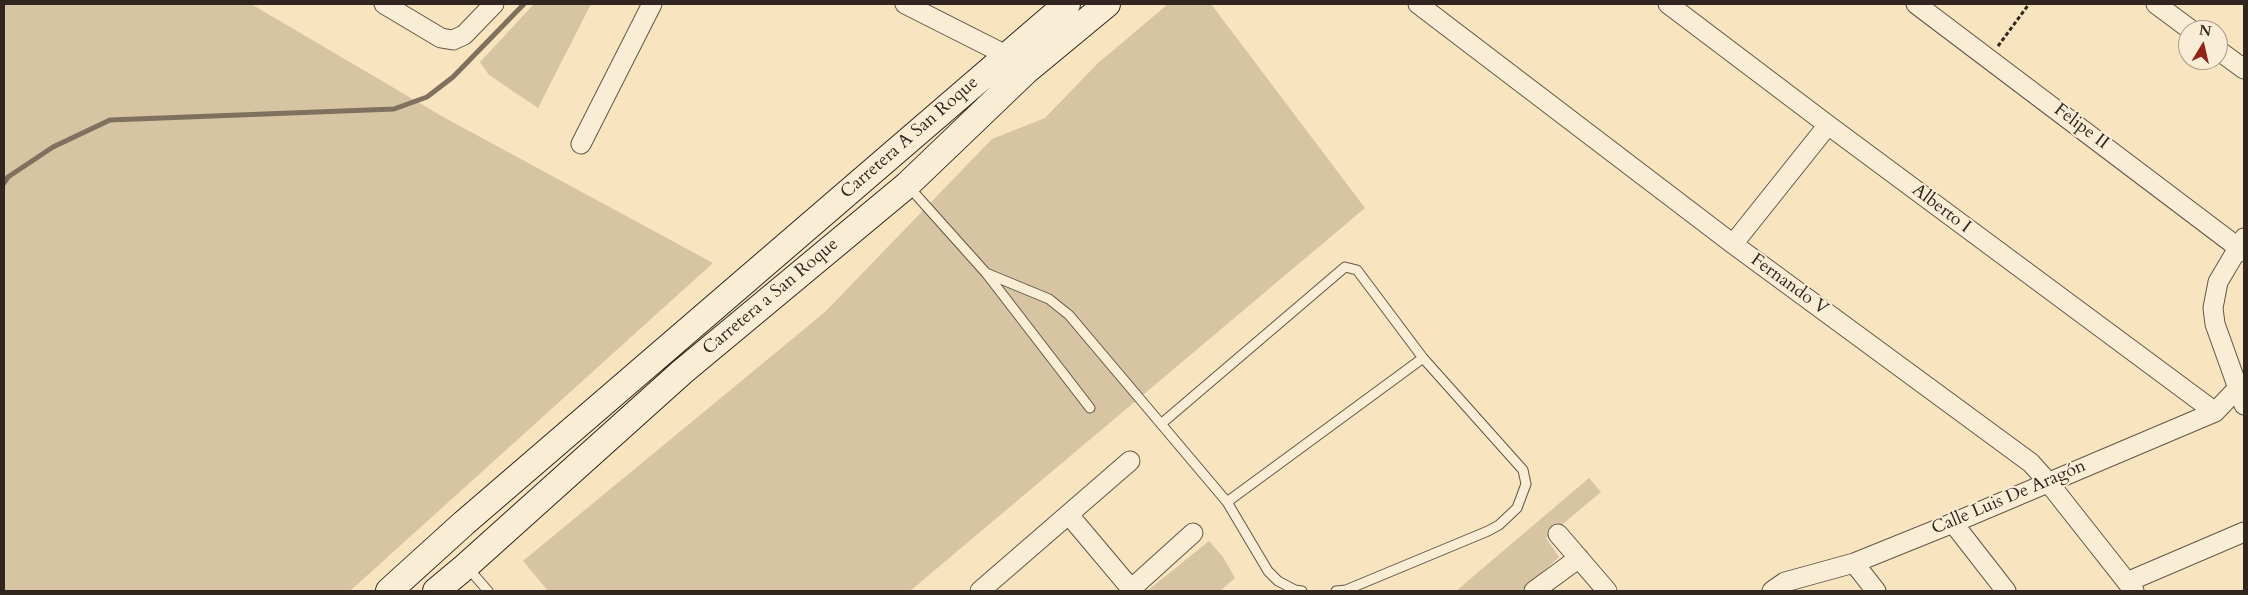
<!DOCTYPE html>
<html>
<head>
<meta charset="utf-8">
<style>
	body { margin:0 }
	#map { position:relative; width:2248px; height:595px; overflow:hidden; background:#f8e4be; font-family:Cardo,serif }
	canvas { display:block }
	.frame { position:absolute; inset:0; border:5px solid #30261f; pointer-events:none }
	.north { position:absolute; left:2178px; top:20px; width:50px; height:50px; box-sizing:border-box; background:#faedd5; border:1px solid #a99d8c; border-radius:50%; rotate:9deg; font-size:14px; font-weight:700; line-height:20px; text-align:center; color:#30261f }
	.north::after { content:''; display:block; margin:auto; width:18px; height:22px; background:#8f2418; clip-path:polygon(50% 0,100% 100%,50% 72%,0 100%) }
</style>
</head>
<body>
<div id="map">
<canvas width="2248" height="595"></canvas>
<div class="frame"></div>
<div class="north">N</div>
</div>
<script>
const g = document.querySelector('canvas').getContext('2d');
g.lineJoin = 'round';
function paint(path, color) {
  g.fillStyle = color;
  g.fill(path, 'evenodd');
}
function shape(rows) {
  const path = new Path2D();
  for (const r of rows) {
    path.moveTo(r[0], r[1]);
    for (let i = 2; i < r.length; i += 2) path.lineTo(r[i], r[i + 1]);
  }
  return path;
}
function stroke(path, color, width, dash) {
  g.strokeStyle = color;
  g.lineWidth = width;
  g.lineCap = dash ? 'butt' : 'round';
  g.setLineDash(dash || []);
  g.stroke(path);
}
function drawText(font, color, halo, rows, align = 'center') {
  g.font = font + ' Cardo,serif';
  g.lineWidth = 4;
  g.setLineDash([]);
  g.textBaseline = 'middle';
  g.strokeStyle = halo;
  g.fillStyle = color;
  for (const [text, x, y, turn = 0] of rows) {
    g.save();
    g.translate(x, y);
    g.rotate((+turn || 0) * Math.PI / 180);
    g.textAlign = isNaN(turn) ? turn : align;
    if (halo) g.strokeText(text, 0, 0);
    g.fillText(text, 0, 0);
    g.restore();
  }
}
const green = shape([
	[4,4,251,4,445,118,713,263,350,591,4,591],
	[534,4,591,4,538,108,489,75,480,62],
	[1168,4,1211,4,1365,208,910,591,548,591,523,561,825,312,992,139,1045,118,1097,64],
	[1589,478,1601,492,1546,538,1559,557,1522,591,1456,591],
	[1209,541,1223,557,1235,578,1220,591,1147,591]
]);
const stream = shape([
	[4,183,8,177,53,147,110,120,394,109,427,97,453,77,524,4]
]);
const path = shape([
	[1998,46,2029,4]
]);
const lane = shape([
	[909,187,986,273,1090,408],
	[986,273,1049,299,1069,315,1227,502,1423,358],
	[1161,424,1345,267,1357,270,1423,358,1523,470,1526,484,1517,508,1499,525,1488,531,1346,590,1336,591],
	[1227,502,1268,571,1278,581,1295,590,1302,591],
	[468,568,488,591]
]);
const street = shape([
	[384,4,441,38,453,40,464,35,494,4],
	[905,4,1006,55],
	[1418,4,1733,244,2031,463,2048,482,2134,591],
	[1668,4,1828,125,2215,412],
	[1916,4,2244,252],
	[2156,4,2191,30],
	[2218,50,2244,69],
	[581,144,652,4],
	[2244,238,2218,282,2213,308,2215,324,2244,405],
	[1733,244,1828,125],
	[1069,515,1133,591],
	[1953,523,2006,591],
	[1558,534,1607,591],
	[1854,563,1876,591],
	[2127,582,2244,532],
	[1131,589,1193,533],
	[980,591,1130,461],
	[1534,591,1579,558],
	[1772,591,1785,582,1854,563,1953,523,2215,412,2237,389]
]);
const secondary = shape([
	[389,591,464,523,1067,4],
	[436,591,466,566,682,372,907,185,1026,71,1107,4]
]);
const streetNames = [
	["Felipe II",2081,127,37],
	["Carretera A San Roque",910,138,-41],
	["Alberto I",1941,209,37],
	["Fernando V",1789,285,36],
	["Carretera a San Roque",771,297,-40],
	["Calle Luis De Aragón",2009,498,-23]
];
paint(green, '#d6c4a3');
stroke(stream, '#7f715e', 5);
stroke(lane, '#625647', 11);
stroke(street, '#625647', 21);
stroke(secondary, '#30261f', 28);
stroke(path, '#30261f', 3, [4, 2.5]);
stroke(lane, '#faedd5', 9);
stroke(street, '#faedd5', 19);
stroke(secondary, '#faedd5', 26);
drawText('18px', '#30261f', '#faedd5', streetNames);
</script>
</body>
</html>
